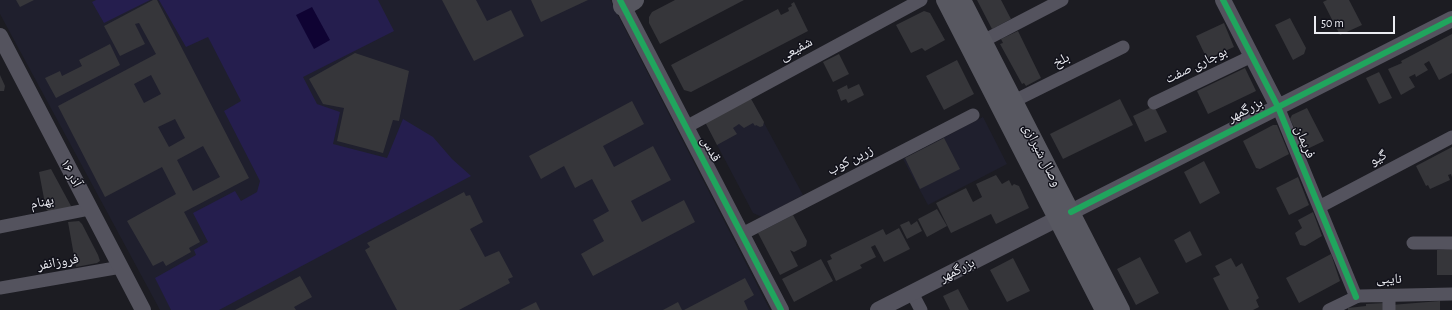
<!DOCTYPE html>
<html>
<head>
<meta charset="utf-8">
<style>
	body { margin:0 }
	#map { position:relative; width:1452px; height:310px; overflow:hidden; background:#1c1c22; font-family:"Alegreya Sans",sans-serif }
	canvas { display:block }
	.scale { position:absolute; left:1314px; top:16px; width:81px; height:18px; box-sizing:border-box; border:2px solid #ebecf2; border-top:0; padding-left:5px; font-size:12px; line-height:14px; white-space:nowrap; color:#ebecf2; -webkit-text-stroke:3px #11111a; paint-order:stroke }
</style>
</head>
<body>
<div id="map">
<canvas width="1452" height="310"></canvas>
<div class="scale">50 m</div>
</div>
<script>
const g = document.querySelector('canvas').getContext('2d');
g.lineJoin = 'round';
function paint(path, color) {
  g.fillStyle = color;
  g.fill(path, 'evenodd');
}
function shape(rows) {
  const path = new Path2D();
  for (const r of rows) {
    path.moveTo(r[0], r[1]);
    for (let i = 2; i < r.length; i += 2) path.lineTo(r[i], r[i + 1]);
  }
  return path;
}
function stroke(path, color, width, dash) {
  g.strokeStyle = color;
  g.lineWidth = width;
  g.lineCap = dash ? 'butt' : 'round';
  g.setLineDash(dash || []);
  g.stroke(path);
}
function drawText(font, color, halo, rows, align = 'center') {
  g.font = font + ' "Alegreya Sans","Noto Naskh Arabic",sans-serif';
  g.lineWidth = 3;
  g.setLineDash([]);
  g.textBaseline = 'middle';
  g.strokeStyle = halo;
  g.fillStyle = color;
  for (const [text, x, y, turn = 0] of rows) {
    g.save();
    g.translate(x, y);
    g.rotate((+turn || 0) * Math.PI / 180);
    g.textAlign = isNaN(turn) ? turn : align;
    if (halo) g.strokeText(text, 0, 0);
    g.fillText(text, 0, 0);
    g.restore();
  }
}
const built = shape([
	[0,0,610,0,770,310,160,310,0,14],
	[750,97,803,195,762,217,753,213,705,122],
	[983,117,1007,164,928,205,903,159]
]);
const green = shape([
	[96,0,150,0,104,23,92,2],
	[159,0,378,0,394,31,303,77,317,104,340,112,333,144,387,158,403,119,433,137,452,159,471,176,219,310,171,310,155,278,196,255,194,250,208,242,193,213,235,191,241,201,257,192,260,181,224,111,241,101,208,37,186,47]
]);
const water = shape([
	[312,7,330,40,314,49,296,15]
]);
const building = shape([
	[16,0,34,0,20,7],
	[153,0,157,0,249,178,184,212,200,242,189,248,191,252,166,266,163,261,153,266,127,221,176,194,162,167,105,197,58,106,156,54,139,23,135,24,145,44,120,56,104,26],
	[151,75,161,94,144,103,134,84],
	[175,119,185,138,169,147,158,127],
	[203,146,220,177,193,191,177,160],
	[442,0,476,0,487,21,511,10,524,36,474,61],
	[531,0,588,0,541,22],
	[675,0,744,0,660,44,649,23,649,17,652,12],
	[977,0,1001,0,1011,19,992,29],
	[1327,0,1349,0,1362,25,1340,35,1323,2],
	[794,2,808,31,691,92,684,90,671,65,778,9,781,15,789,11,788,8,792,6,791,4],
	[924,11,930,13,945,40,925,51,922,48,911,53,896,25],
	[1290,18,1306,48,1304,54,1293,60,1275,25],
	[1224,23,1234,47,1207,59,1196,36],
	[1018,31,1041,78,1026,86,1024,83,1022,84,1000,44,1003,43,1001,39],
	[1452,34,1452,73,1439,80,1429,61,1424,64,1428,70,1416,77,1415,74,1409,77,1415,87,1401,95,1388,69,1402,63,1401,61],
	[110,44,120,65,56,98,45,78,60,71,62,76,82,66,79,60],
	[355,53,409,71,399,121,393,120,383,153,337,141,344,108,323,104,309,79],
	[839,54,849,74,833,82,823,62],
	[957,60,974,94,944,110,926,76],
	[1245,68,1256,91,1208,114,1197,91],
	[1379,72,1392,98,1379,104,1366,78],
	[0,75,5,86,4,91,0,91],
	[859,84,864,95,848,103,846,99,841,101,837,90,847,85,848,89],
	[750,97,764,122,763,126,760,127,756,125,755,126,753,123,744,128,739,124,733,128,737,134,717,145,705,122],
	[1120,99,1133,125,1063,159,1050,134],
	[632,101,644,124,603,146,614,167,653,146,671,180,631,201,642,222,684,200,695,222,593,276,581,254,604,241,593,220,609,211,592,179,575,188,564,166,541,179,529,156],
	[1154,106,1167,132,1145,142,1133,116],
	[1307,108,1324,141,1305,150,1290,119,1292,115],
	[1273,125,1277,125,1289,154,1260,169,1256,168,1243,141],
	[944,138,960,169,920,189,905,158],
	[1452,147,1452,177,1451,174,1448,175,1450,180,1430,189,1428,185,1426,186,1416,166],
	[1204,161,1220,193,1200,204,1184,172],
	[51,169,71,206,69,210,50,213,46,209,39,172],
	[996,175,1002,184,1009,180,1012,186,1014,184,1019,186,1029,208,996,224,991,214,951,233,936,203,966,188,973,202,982,197,976,184],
	[1298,177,1309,205,1289,215,1276,188],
	[464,192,466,196,470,195,483,222,470,229,485,257,499,251,513,277,508,279,510,283,459,310,397,310,365,250,370,247,367,243],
	[937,209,947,226,927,237,918,219],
	[1313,212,1322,236,1305,246,1300,245,1295,233,1302,228,1298,220],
	[793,215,807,241,806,246,794,252,790,250,798,266,780,275,758,233],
	[79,221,82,224,98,255,100,261,97,263,76,267,68,222],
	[909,221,911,225,917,221,922,231,907,239,900,225],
	[899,228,910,249,884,262,875,245,871,247,876,257,860,265,862,268,836,281,827,261,832,259,830,255,883,229,886,235],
	[1190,231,1202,255,1186,263,1174,240],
	[1452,249,1452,275,1437,275,1437,250],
	[1331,254,1340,281,1299,303,1286,278],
	[1140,257,1159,293,1136,305,1117,269],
	[1013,258,1030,291,1007,302,990,270],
	[1231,258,1236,267,1242,263,1259,298,1256,300,1259,307,1253,310,1229,310,1213,278,1220,275,1215,266],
	[821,259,833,281,794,302,782,279],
	[300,276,312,297,294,307,296,310,235,310],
	[745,278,754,295,744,301,748,310,684,310],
	[958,289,969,310,950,310,943,296],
	[1440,301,1440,310,1391,310,1391,305],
	[536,302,540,310,520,310],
	[678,302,682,310,663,310],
	[1385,303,1385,310,1348,310,1348,308,1366,306,1366,304]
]);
const minor = shape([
	[983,41,1062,0],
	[1014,101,1123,47],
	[1154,103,1252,56],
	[1278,107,1356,297],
	[686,127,921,0],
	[1319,207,1452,137],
	[0,227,90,209],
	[742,234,973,115],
	[1413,243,1452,243],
	[0,288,121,267],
	[912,293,921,310],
	[1389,296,1389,310],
	[1329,310,1356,297,1360,296,1452,294]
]);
const tertiary = shape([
	[620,0,781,310],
	[1223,0,1278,107],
	[0,36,143,310],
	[1071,212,1452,19],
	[878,310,1057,219]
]);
const secondary = shape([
	[945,0,1104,310],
	[962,0,1121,310]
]);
const primary = shape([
	[623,6,634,0]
]);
const cycleway = shape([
	[620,0,781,310],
	[1223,0,1278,107,1356,297],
	[1071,212,1452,19]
]);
const streetNames = [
	["شفیعی",796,49,-28],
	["بلخ",1061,60,-27],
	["بوجاری صفت",1196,65,-26],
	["بزرگمهر",1245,110,-27],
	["فریمان",1305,142,68],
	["قدس",711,149,62],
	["وصال شیرازی",1042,155,63],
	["گیو",1378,158,-28],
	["زرین کوب",850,160,-27],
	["۱۶ آذر",71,173,62],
	["بهنام",42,202,-11],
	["فروزانفر",58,262,-10],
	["بزرگمهر",957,270,-27],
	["نایبی",1389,279]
];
paint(built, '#1f1f2d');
paint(green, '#251e4e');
paint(water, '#0f0333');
paint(building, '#36363a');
stroke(minor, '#54535e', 13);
stroke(tertiary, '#54535e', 16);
stroke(secondary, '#585861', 18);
stroke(primary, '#56565f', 20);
stroke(cycleway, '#20a55d', 6);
drawText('14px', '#ebecf2', '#11111a', streetNames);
</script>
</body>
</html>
